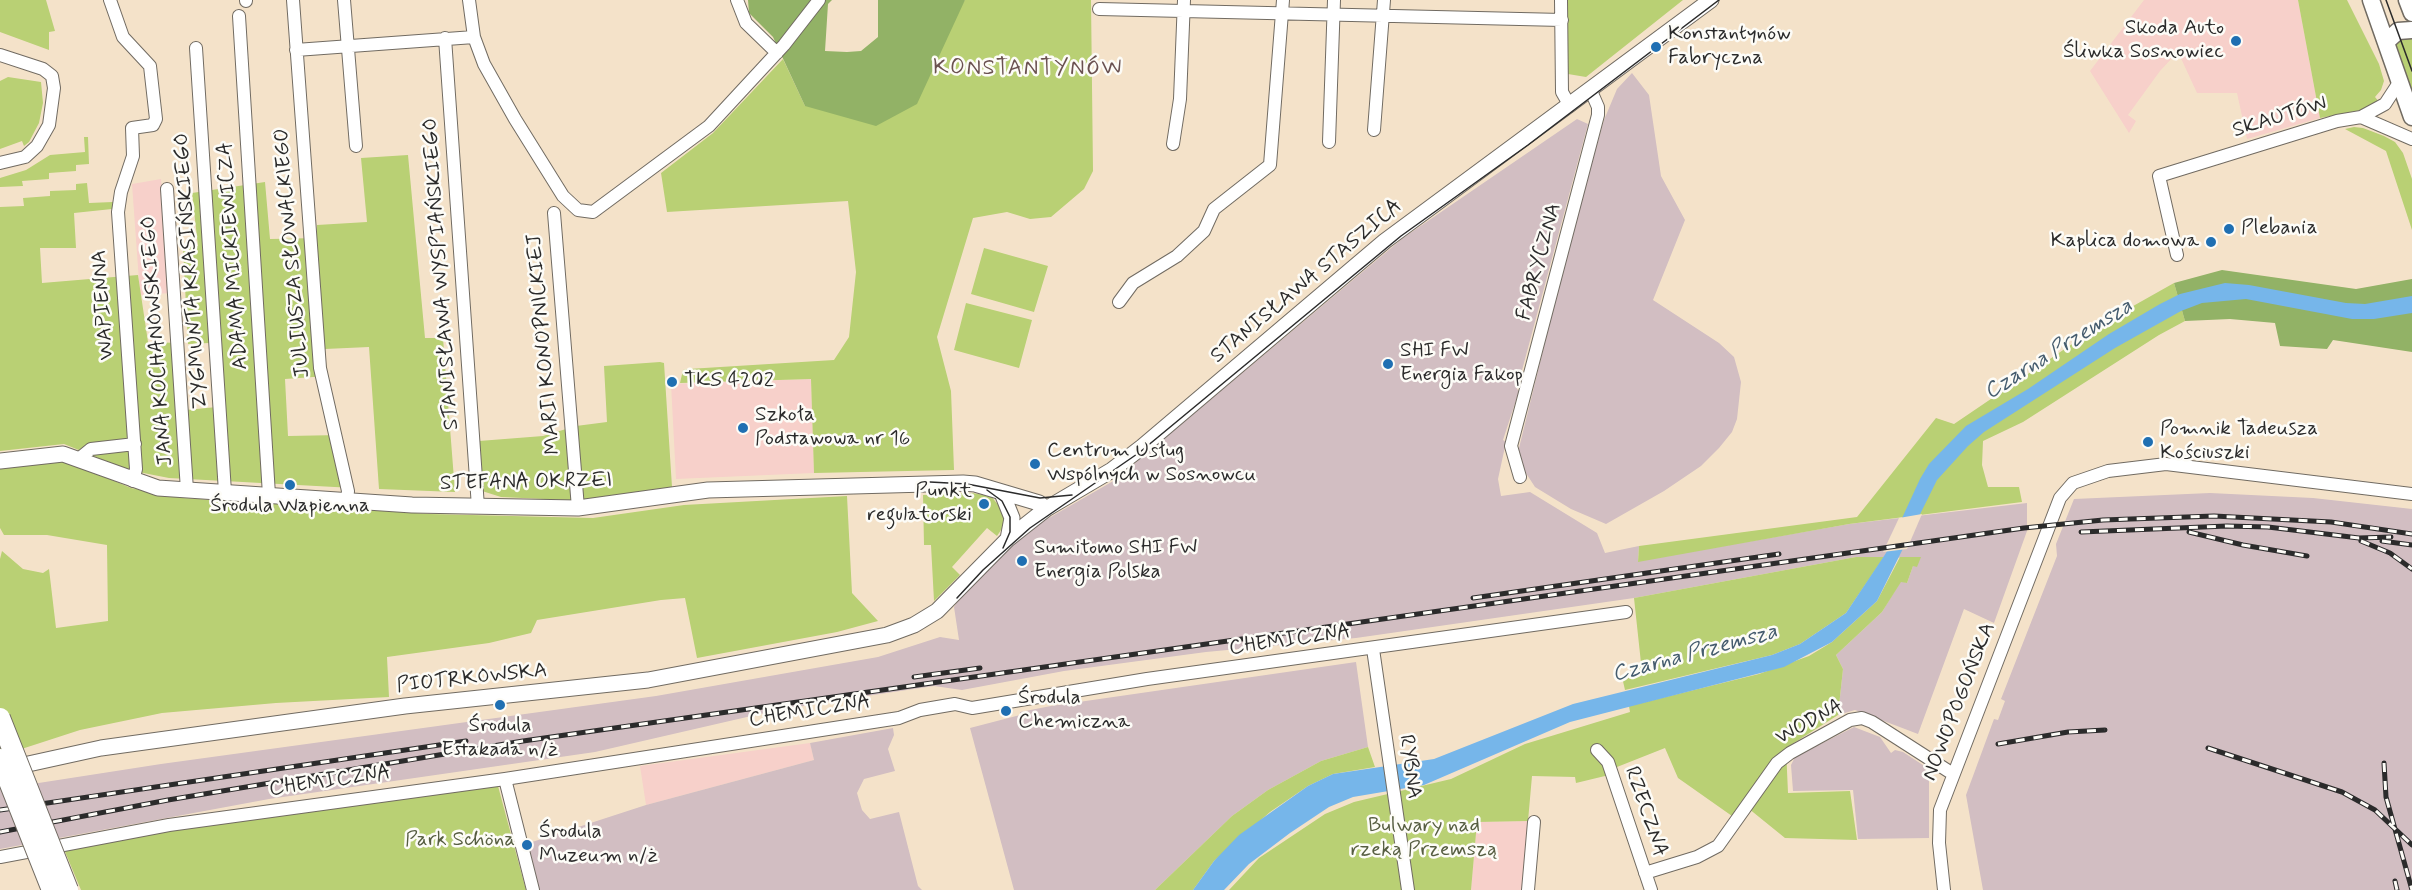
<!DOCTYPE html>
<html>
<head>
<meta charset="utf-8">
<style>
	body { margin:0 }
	canvas { display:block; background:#f4e2c9 }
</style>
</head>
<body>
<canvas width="2412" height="890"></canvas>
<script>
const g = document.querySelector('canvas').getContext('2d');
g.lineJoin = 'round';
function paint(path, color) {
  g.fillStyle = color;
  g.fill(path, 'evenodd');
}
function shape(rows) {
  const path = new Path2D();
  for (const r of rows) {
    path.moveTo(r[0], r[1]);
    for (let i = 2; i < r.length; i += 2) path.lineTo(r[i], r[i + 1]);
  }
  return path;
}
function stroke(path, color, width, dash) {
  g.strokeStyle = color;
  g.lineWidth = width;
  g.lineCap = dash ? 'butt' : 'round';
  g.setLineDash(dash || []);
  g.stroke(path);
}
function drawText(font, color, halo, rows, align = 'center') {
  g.font = font + ' Mynerve,sans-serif';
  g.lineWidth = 5;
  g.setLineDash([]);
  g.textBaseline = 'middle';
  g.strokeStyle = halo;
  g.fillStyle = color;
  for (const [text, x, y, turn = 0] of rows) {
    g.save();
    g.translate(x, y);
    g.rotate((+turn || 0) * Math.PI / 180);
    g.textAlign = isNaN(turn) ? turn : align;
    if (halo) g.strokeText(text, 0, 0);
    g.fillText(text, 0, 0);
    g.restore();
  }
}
const built = shape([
	[2144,0,2298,0,2320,118,2247,139,2237,93,2197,93,2179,54,2174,56,2160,71,2128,115,2136,121,2129,133,2090,71],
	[161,179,171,293,140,295,132,184],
	[811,379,814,473,676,479,671,384],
	[810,743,814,760,646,805,640,766],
	[1528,821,1524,890,1471,890,1477,822]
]);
const industrial = shape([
	[1632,73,1649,95,1661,176,1685,220,1653,300,1719,343,1734,357,1741,382,1737,419,1732,432,1719,448,1701,466,1664,491,1606,524,1571,509,1535,487,1522,467,1518,452,1571,237,1604,120,1617,89],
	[1577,119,1588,124,1517,389,1519,391,1503,440,1506,442,1498,479,1501,496,1530,492,1597,533,1605,553,1639,546,1638,561,1849,524,2027,503,2027,531,1994,623,1964,609,1918,734,1855,710,1838,715,1843,669,1836,655,1882,612,1901,581,1907,583,1913,566,1920,558,1856,557,1634,598,1356,638,1206,652,1064,671,962,690,934,686,853,698,773,711,595,752,269,799,0,849,0,789,161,764,656,696,878,657,940,637,959,640,954,607,964,591,1028,530,1115,480,1403,238],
	[2210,493,2313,498,2412,509,2412,890,1983,890,1966,795,1994,719,1998,720,2005,701,2001,699,2057,556,2056,544,2074,499],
	[1356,662,1368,747,1321,761,1268,790,1232,816,1155,890,1014,890,970,728,1020,715,1020,712,1051,706],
	[1854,727,1880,737,1891,753,1895,750,1903,752,1929,769,1929,838,1858,839,1853,790,1793,791,1791,765,1795,757],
	[893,728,894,735,888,749,895,771,864,779,857,793,862,810,870,819,899,812,918,886,922,890,539,890,526,844,646,805,814,760,810,743]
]);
const green = shape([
	[0,0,46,0,55,31,49,32,49,50,0,32],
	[965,0,1091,0,1093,171,1084,189,1051,217,1030,219,1007,212,973,218,937,337,951,391,954,470,814,473,811,379,680,383,683,370,688,369,834,360,849,337,856,272,848,201,667,212,661,173,713,133,783,59,805,106,960,7],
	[1568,0,1683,0,1586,77,1568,74],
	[2298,0,2347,0,2379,64,2384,81,2381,90,2375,97,2380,103,2367,109,2320,118],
	[2412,35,2412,90,2411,90,2394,46,2395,41],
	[8,77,41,82,43,103,39,123,29,142,24,146,22,141,0,149,0,81],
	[2354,127,2363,128,2384,136,2395,142,2403,153,2412,179,2412,230,2386,151,2345,129],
	[84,137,88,137,89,164,76,165,76,171,49,173,49,179,22,181,23,186,0,187,0,178,26,170,50,155,85,152],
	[408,155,425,338,443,338,455,492,379,489,369,347,325,349,327,376,285,379,288,436,340,435,353,488,169,478,128,470,64,444,0,451,0,207,24,206,23,198,50,196,50,191,76,190,76,184,87,183,89,203,113,202,112,209,74,213,76,248,40,248,42,283,138,275,148,342,179,343,186,410,217,407,209,343,188,344,183,248,198,246,192,193,265,182,270,239,317,238,317,225,367,222,361,158],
	[984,248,1048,266,1034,312,971,294],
	[2174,283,2185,321,2159,335,2023,422,1983,441,1982,465,1988,487,2019,487,2022,502,1849,524,1638,562,1639,546,1857,517,1936,418,1954,424,2103,323],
	[966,303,1032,320,1019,368,954,350],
	[660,362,664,363,672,487,588,501,501,497,482,491,479,441,543,436,576,426,607,422,604,366],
	[62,459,131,488,183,498,430,514,593,518,684,505,847,496,852,593,878,621,837,632,697,658,685,598,661,600,537,620,531,633,489,643,387,657,389,697,276,703,162,713,80,730,0,756,0,559,2,551,23,569,43,573,49,569,56,628,108,621,107,545,47,535,4,535,0,528,0,467],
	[972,493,991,496,1003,511,1003,527,997,536,987,528,952,567,960,575,934,601,931,545,924,545,923,495],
	[1856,557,1884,557,1846,613,1800,644,1772,655,1625,690,1622,677,1641,663,1634,598],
	[1900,557,1921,557,1917,567,1913,566,1907,583,1901,582,1882,612,1836,655,1843,669,1838,715,1786,748,1788,793,1850,791,1857,840,1785,838,1743,804,1732,816,1678,778,1665,748,1617,767,1605,776,1576,783,1575,777,1532,776,1528,821,1477,822,1471,890,1229,890,1259,858,1325,814,1354,802,1451,779,1525,744,1630,712,1629,706,1759,674,1809,656,1832,642,1877,601],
	[1368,747,1375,767,1333,774,1308,786,1270,812,1214,861,1193,890,1155,890,1232,816,1268,790,1321,761],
	[498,786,526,890,81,890,63,847,133,834]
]);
const forest = shape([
	[748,0,832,0,828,4,825,51,847,52,861,51,878,37,878,0,965,0,917,104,876,126,805,106,773,37,749,13],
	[2222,270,2356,289,2412,279,2412,352,2333,340,2327,349,2280,346,2275,323,2230,319,2185,321,2174,283]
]);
const water = shape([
	[2225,283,2249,285,2346,303,2365,304,2412,296,2412,313,2374,319,2352,319,2246,299,2202,303,2181,311,2115,348,1984,432,1968,446,1937,480,1877,601,1832,642,1784,667,1570,722,1424,785,1353,797,1329,807,1290,833,1249,864,1224,890,1193,890,1214,861,1239,835,1308,786,1333,774,1434,759,1573,704,1772,655,1800,644,1846,613,1886,553,1920,479,1929,464,1966,426,2028,389,2109,334,2160,304,2180,294]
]);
const pier = shape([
	[1922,514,1907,549,1883,552,1899,518]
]);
const minor = shape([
	[110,0,123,37,150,66,156,119,153,125,132,128,133,156,121,192,118,212,136,469,133,481],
	[293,0,320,368,348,491,347,500],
	[344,0,356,146],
	[469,0,474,37,484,64,515,119,563,196,578,210,593,212,709,126,784,45,819,0],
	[737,0,746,23,777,53],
	[1561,0,1562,92,1570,106],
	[246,1,246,0],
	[1099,9,1562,20],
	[239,16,269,495],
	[445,38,478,507],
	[196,48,225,492],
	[296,50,474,37],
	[0,55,43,69,52,76,54,88,49,125,37,146,25,157,0,163],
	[2361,117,2385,104,2400,81],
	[1374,130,1384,0],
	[1329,142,1334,0],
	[1173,144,1180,99,1184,0],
	[167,189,187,490],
	[554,213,578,508],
	[2177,255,2159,176,2337,121,2361,117,2412,139],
	[1119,302,1133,283,1177,256,1204,231,1214,209,1270,165,1283,0],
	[80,458,91,449,135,444],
	[1520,477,1511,446,1598,115,1598,107,1591,91],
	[1373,649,1408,890],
	[1597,750,1608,762,1651,890],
	[505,779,533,890],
	[0,857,169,825,505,779,899,718,920,710,955,704,972,708,1147,679,1626,612],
	[1645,873,1697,857,1718,846,1777,763,1790,753,1850,720,1862,718,1872,722,1953,774],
	[1528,890,1534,822],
	[1944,890,1939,843,1940,810,2060,498,2073,483,2108,471,2166,464,2412,494]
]);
const tertiary = shape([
	[0,461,63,454,158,488,412,505,578,508,708,490,963,483,975,484,1039,503,1046,509],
	[1002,493,1012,518,1008,539],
	[10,768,101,748,405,706,648,680,887,635,914,625,937,611,1008,539,1046,509,1112,470,1142,447,1385,241,1711,0]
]);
const secondary = shape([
	[2371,0,2412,117],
	[2407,0,2412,13],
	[2386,42,2398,31,2412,30]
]);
const tram = shape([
	[2386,0,2412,71],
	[930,482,967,484,1040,498,1072,495],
	[987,490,1002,501,1010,517,1010,532,1003,548],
	[957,598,983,570,1030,528,1140,452,1401,236,1528,145,1719,0]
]);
const rail = shape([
	[2081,532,2227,526,2268,527,2359,538,2391,537],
	[2189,532,2243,545,2307,556],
	[2361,541,2390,553,2412,569],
	[2382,541,2412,545],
	[1473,598,1779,554],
	[914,677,980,668],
	[1998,744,2068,732,2105,730],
	[2208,748,2342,792,2375,810,2412,845],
	[2384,763,2386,797,2412,890],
	[0,810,466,741],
	[0,832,168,800,523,741,2024,528,2103,520,2214,516,2331,522,2412,534],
	[2395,881,2397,890]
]);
const primaryBridge = shape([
	[0,718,68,890],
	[0,759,52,890]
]);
const markers = [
	[2236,41,6,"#1f6fb2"],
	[1656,47,6,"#1f6fb2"],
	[2229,229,6,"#1f6fb2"],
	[2211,242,6,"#1f6fb2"],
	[1388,364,6,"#1f6fb2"],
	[672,382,6,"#1f6fb2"],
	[743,428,6,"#1f6fb2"],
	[2148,442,6,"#1f6fb2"],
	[1035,464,6,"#1f6fb2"],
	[290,485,6,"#1f6fb2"],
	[984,504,6,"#1f6fb2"],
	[1022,561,6,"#1f6fb2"],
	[500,705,6,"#1f6fb2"],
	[1006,711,6,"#1f6fb2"],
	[527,845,6,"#1f6fb2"]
];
const poiNames = [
	["Skoda Auto",2224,29,"right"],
	["Śliwka Sosnowiec",2224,53,"right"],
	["Konstantynów",1668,35],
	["Fabryczna",1668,59],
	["Plebania",2241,229],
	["Kaplica domowa",2199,242,"right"],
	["SHI FW",1400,352],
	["Energia Fakop",1400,376],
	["TKS 4202",684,382],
	["Szkoła",755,416],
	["Podstawowa nr 16",755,440],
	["Pomnik Tadeusza",2160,430],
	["Kościuszki",2160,454],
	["Centrum Usług",1047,452],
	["Wspólnych w Sosnowcu",1047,476],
	["Punkt",972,492,"right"],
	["regulatorski",972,516,"right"],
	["Środula Wapienna",290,507,"center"],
	["Sumitomo SHI FW",1034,549],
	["Energia Polska",1034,573],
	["Środula",1018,699],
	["Chemiczna",1018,723],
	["Środula",500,727,"center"],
	["Estakada n/ż",500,751,"center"],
	["Środula",539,833],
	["Muzeum n/ż",539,857]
];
const streetNames = [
	["SKAUTÓW",2280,118,-17],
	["JULIUSZA SŁOWACKIEGO",293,253,-95],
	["ADAMA MICKIEWICZA",234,256,-94],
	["FABRYCZNA",1540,262,-75],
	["ZYGMUNTA KRASIŃSKIEGO",192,271,-94],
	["STANISŁAWA WYSPIAŃSKIEGO",442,274,-94],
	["STANISŁAWA STASZICA",1307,282,-40],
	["WAPIENNA",104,305,-94],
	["JANA KOCHANOWSKIEGO",158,341,-94],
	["MARII KONOPNICKIEJ",545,344,-95],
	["STEFANA OKRZEI",526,483,-1],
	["CHEMICZNA",1290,641,-8],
	["PIOTRKOWSKA",472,679,-6],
	["NOWOPOGOŃSKA",1960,702,-69],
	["CHEMICZNA",810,712,-9],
	["WODNA",1810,723,-28],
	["RYBNA",1409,767,82],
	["CHEMICZNA",330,782,-8],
	["RZECZNA",1645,812,71]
];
const parkNames = [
	["Bulwary nad",1424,827],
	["rzeką Przemszą",1424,851],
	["Park Schöna",460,841]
];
const neighbourhoodNames = [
	["KONSTANTYNÓW",1028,69]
];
const waterNames = [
	["Czarna Przemsza",2059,350,-32],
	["Czarna Przemsza",1695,654,-15]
];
paint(built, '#f7d0ca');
paint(industrial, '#d2bec2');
paint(green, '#b9d074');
paint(forest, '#92b266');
paint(water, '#76b6ea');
paint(pier, '#f4e2c9');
stroke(minor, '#716b62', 14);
stroke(tertiary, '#716b62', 17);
stroke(secondary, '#716b62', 19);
stroke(minor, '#fff', 12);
stroke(tertiary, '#fff', 15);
stroke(secondary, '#fff', 16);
stroke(tram, '#2b2b2b', 1.5);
stroke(rail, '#2b2b2b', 5);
stroke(rail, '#fdfcf7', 3, [9]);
stroke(primaryBridge, '#716b62', 22, []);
stroke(primaryBridge, '#fff', 20);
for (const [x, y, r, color] of markers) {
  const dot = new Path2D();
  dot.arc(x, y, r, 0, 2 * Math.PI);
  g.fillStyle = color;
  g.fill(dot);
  stroke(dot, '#fdfcf7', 2);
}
drawText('21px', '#2b2b2b', '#fdfcf7', poiNames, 'left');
drawText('21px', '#2b2b2b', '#fdfcf7', streetNames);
drawText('21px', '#565d41', '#fdfcf7', parkNames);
g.letterSpacing = '1.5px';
drawText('22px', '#6a5150', '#fdfcf7', neighbourhoodNames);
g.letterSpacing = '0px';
drawText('italic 22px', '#455c6e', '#fdfcf7', waterNames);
</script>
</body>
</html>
